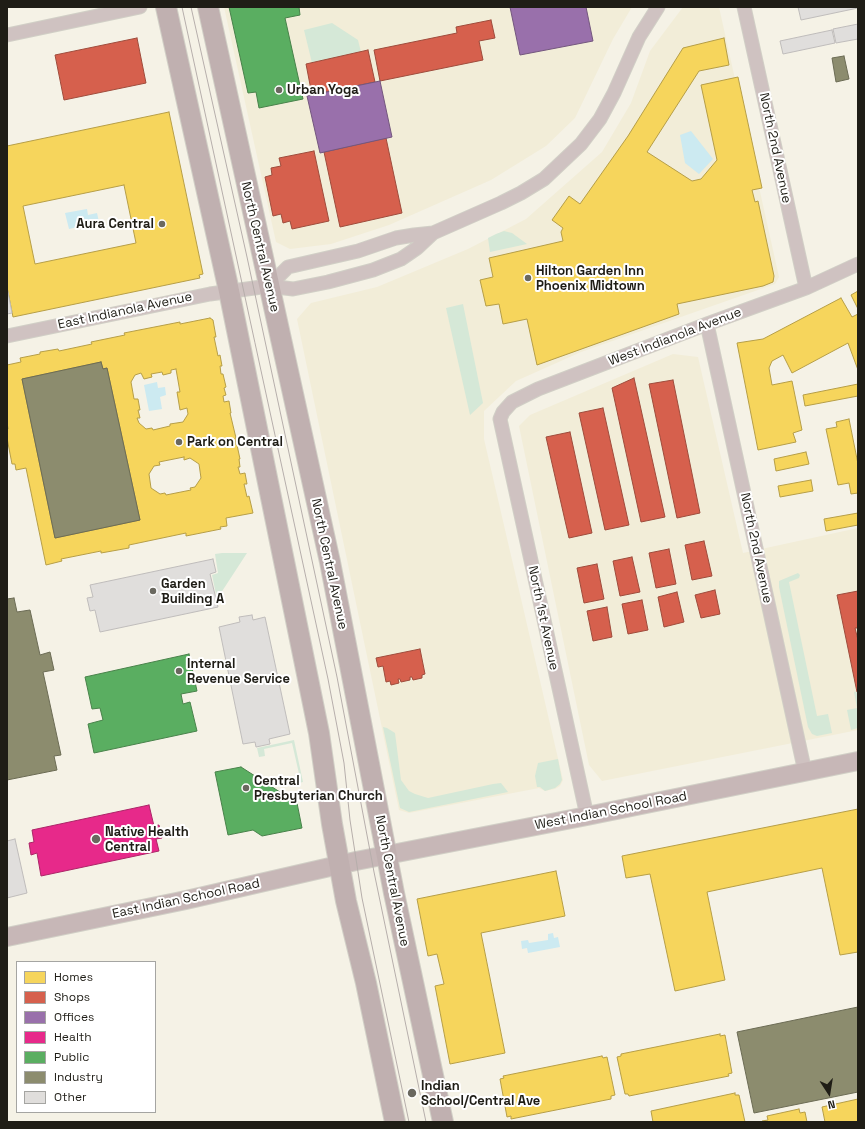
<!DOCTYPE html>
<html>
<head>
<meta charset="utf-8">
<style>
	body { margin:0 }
	#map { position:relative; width:865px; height:1129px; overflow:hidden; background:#f5f2e6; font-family:"Space Grotesk",sans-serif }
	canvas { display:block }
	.frame { position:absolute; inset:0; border:8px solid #1f1d16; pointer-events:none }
	.legend { position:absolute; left:16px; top:961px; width:140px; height:152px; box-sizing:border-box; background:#fff; border:1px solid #a5a5a2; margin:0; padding:5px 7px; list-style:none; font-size:12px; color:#1f1d16 }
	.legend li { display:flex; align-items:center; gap:8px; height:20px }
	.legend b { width:20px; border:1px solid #a5a5a2 }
	.north { position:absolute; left:809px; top:1073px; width:40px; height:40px; -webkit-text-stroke:3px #fff; paint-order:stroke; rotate:168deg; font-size:11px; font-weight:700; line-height:16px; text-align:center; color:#1f1d16 }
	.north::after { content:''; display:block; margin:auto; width:14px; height:18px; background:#1f1d16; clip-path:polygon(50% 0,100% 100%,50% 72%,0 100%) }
</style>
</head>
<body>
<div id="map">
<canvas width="865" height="1129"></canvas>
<div class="frame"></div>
<ul class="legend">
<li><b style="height:11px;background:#f6d55c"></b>Homes</li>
<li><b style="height:11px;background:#d6604d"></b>Shops</li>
<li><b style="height:11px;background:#9970ab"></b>Offices</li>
<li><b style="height:11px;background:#e7298a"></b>Health</li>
<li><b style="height:11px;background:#5aae61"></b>Public</li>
<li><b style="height:11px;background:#8c8c6e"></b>Industry</li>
<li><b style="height:11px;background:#e0dedc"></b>Other</li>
</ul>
<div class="north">N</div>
</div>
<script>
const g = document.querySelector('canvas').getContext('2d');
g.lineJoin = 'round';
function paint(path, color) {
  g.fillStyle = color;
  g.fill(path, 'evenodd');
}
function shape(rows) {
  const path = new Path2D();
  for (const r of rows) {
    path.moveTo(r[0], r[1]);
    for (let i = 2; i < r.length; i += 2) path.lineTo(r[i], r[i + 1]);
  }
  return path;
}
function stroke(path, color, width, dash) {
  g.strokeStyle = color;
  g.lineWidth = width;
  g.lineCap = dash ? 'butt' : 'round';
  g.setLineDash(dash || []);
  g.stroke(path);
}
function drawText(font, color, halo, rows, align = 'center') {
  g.font = font + ' "Space Grotesk",sans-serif';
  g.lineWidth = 4;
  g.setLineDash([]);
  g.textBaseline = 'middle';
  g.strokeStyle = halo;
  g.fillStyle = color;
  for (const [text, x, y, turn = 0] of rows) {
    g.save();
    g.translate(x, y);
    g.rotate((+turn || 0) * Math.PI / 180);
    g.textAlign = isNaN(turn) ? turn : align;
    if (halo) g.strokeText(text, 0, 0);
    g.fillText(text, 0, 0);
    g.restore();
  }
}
const built = shape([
	[224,7,632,7,613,39,575,118,546,146,491,180,389,225,331,244,290,249,276,242],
	[683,7,719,7,779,277,775,284,581,352,516,381,484,411,484,439,563,780,560,786,555,789,545,791,539,788,409,813,399,810,297,319,311,303,377,287,468,249,526,219,602,152,631,103,650,51],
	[673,354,698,357,743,553,858,528,858,730,602,781,589,765,519,426,530,415]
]);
const green = shape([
	[332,23,358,40,361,52,312,63,304,30],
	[504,231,512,233,527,244,490,252,488,238,496,234],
	[463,304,483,403,470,415,446,308],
	[222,553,247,553,217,599,212,575,218,573,215,554],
	[798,573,800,575,799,578,789,582,817,716,828,714,832,733,817,736,812,734,808,727,779,587,779,581],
	[858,691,858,728,851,730,847,710,857,708,854,692],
	[383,727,387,728,395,733,401,780,409,791,415,794,428,798,493,784,501,783,508,792,409,812,400,808],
	[294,740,303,782,294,784,291,782,293,778,295,780,300,778,292,743,264,749,265,756,259,757,257,748],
	[558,759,562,780,560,784,555,788,545,791,540,787,537,787,535,776,538,763]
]);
const water = shape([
	[691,131,713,159,699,174,685,163,680,135],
	[87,209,88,215,97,213,99,222,69,229,65,213],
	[157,382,158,388,165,387,166,395,160,397,162,409,149,411,144,385],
	[553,933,554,938,558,937,560,947,528,953,527,948,522,949,521,941,528,940,529,943,548,940,548,934]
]);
const homes = shape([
	[724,38,729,65,699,71,647,152,692,181,701,179,717,160,701,85,738,77,762,188,752,190,755,202,758,201,774,276,773,282,763,286,677,304,679,314,537,365,527,319,503,324,499,304,486,306,480,280,493,277,489,258,563,241,561,232,563,228,552,220,569,196,580,204,628,136,683,48,724,38],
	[169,112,203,274,199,275,200,278,13,317,7,287,7,146,169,112],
	[124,185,136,243,35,264,23,206,124,185],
	[858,291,858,309,851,295,858,291],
	[841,298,852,317,858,314,858,370,848,343,792,373,783,355,772,361,769,368,772,385,792,381,802,430,793,433,796,442,758,450,737,343,763,339,841,298],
	[210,318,213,320,216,337,214,337,218,356,220,355,222,366,220,366,221,374,223,374,226,387,224,388,226,395,223,396,224,402,229,401,231,413,230,413,236,438,235,438,236,445,237,445,240,459,239,459,240,467,238,467,240,474,245,473,247,484,244,484,247,497,249,496,253,513,226,518,227,526,220,527,221,529,186,536,186,533,129,545,129,548,101,553,101,551,61,559,62,561,46,565,26,468,16,470,15,464,12,464,7,438,7,429,8,429,7,422,7,365,21,362,20,358,40,354,40,352,58,349,59,351,92,344,91,342,125,335,124,333,180,322,180,324,210,318],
	[101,362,103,369,107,368,140,520,55,538,22,379,101,362],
	[176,369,180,392,177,392,180,410,187,408,188,414,183,422,170,424,170,426,153,430,152,428,146,429,139,423,137,418,140,418,138,410,140,410,138,399,134,399,131,382,135,375,141,373,144,379,152,377,151,374,162,372,163,375,171,373,171,370,176,369],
	[184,457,184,460,190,458,199,464,201,478,195,487,190,488,191,490,166,495,165,493,160,494,151,488,149,474,154,466,160,465,159,462,184,457],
	[858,384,858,396,805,406,803,395,858,384],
	[849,419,858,464,858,493,851,494,849,483,838,485,826,429,837,427,836,422,849,419],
	[806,452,809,464,776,471,774,459,806,452],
	[811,480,813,491,780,497,778,486,811,480],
	[858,513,858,525,826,531,824,519,858,513],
	[858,809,858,952,840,955,822,868,707,892,725,980,675,991,650,874,626,878,622,856,858,809],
	[556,871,565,916,481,933,505,1053,450,1064,435,986,444,984,437,954,428,956,417,899,556,871],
	[720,1034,720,1036,725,1035,732,1073,728,1074,729,1076,629,1096,628,1094,625,1094,617,1057,621,1056,621,1054,720,1034],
	[602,1056,603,1058,607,1057,615,1095,611,1096,611,1099,511,1119,511,1116,507,1117,500,1079,504,1078,503,1076,602,1056],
	[735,1093,735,1095,739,1095,745,1122,653,1122,651,1111,735,1093],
	[858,1099,858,1122,825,1122,822,1107,858,1099],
	[799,1109,800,1113,805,1112,807,1122,762,1122,762,1121,768,1120,767,1116,799,1109]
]);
const shops = shape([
	[491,20,495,38,479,41,483,60,380,81,374,50,457,33,456,27,491,20],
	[137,38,146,83,64,100,55,55,137,38],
	[368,50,375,82,312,95,306,64,368,50],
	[386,138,402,213,340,227,324,152,386,138],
	[314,151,329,221,292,229,290,221,283,223,281,214,273,216,265,177,272,175,271,168,281,166,279,158,314,151],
	[634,378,665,517,641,522,612,388,634,378],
	[673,380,700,513,677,518,649,384,673,380],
	[603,408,629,525,605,530,579,413,603,408],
	[570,432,592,533,569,538,546,437,570,432],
	[704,541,712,576,692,580,685,545,704,541],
	[669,549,676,584,656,588,649,553,669,549],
	[632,557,640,592,620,596,613,561,632,557],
	[597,564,604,599,584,603,577,568,597,564],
	[715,590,720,614,701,618,695,595,715,590],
	[858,591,858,628,855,628,858,640,858,691,857,692,837,595,858,591],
	[677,592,684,622,664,627,658,597,677,592],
	[642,600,648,630,628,634,622,604,642,600],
	[607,607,612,637,593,641,587,611,607,607],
	[420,649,425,674,422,675,422,678,413,680,412,677,410,677,410,680,401,682,400,679,398,679,399,683,391,685,390,681,386,682,383,666,378,667,376,658,420,649]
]);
const offices = shape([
	[510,7,586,7,593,41,520,55,510,7],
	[380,81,392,137,320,153,307,96,380,81]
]);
const health = shape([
	[149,805,154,826,159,825,162,838,156,839,159,851,41,876,37,853,31,855,29,843,34,842,32,830,149,805]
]);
const public = shape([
	[229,7,299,7,300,15,285,18,303,99,259,108,256,92,248,93,229,7],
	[189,654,197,691,181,694,183,704,190,702,197,731,94,753,88,724,103,720,100,708,92,709,85,677,189,654],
	[241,767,297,803,302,828,262,836,253,830,228,835,215,772,241,767]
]);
const industry = shape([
	[844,56,849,79,836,82,832,58,844,56],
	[101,362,103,369,107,368,140,520,55,538,22,379,101,362],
	[14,598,17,612,30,610,40,655,50,652,54,670,43,672,61,755,54,756,57,770,7,780,7,599,14,598],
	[858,1007,858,1092,754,1113,737,1032,858,1007]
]);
const building = shape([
	[798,7,858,7,858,8,801,20,798,7],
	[858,24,858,39,836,43,833,29,858,24],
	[832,30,835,43,783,54,780,41,832,30],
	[7,287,12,313,7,314,7,287],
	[213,559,216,572,210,574,218,607,100,632,95,610,90,611,87,598,93,597,90,585,213,559],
	[252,615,253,620,265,617,290,734,269,739,270,744,256,747,255,742,243,744,219,627,240,622,239,617,252,615],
	[15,839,27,893,7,898,7,841,15,839]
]);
const minor = shape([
	[744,7,806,288],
	[7,35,140,7],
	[269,286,288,267,358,251,396,238,414,235,433,233,501,203,521,193,544,179,581,144,600,119,614,93,639,37,658,7],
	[707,324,805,772],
	[7,336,210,294,269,286,293,289,328,282,373,270,401,259,417,248,433,233],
	[587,816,500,419,503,412,512,402,538,389,707,324,806,288,858,264]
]);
const secondary = shape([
	[7,937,186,900,356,861,587,816,858,761]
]);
const primary = shape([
	[166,7,229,291,319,733,332,824,346,901,366,983,395,1122],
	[208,7,330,562,394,893,443,1122]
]);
const tram = shape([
	[182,7,328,679,344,763,350,820,362,898,409,1122],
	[191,7,247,257,337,677,374,872,426,1122]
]);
const markers = [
	[279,90,4,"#6a685f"],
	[162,224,4,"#6a685f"],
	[528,278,4,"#6a685f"],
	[179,442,4,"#6a685f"],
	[153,591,4,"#6a685f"],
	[179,671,4,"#6a685f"],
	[246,788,4,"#6a685f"],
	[96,839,5,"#6a685f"],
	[412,1093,5,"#6a685f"]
];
const poiNames = [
	["Urban Yoga",287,90],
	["Aura Central",154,224,"right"],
	["Hilton Garden Inn",536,271],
	["Phoenix Midtown",536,286],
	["Park on Central",187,442],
	["Garden",161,584],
	["Building A",161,599],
	["Internal",187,664],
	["Revenue Service",187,679],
	["Central",254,781],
	["Presbyterian Church",254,796],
	["Native Health",105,832],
	["Central",105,847],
	["Indian",421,1086],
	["School/Central Ave",421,1101]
];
const streetNames = [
	["North 2nd Avenue",775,148,78],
	["North Central Avenue",260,247,77],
	["East Indianola Avenue",125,311,-12],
	["West Indianola Avenue",675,337,-21],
	["North 2nd Avenue",756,548,78],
	["North Central Avenue",329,564,78],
	["North 1st Avenue",543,618,78],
	["West Indian School Road",611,811,-11],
	["North Central Avenue",392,881,79],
	["East Indian School Road",186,899,-12]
];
paint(built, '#f2edd8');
paint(green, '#d5e8d7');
paint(water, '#cceaf1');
paint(homes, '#f6d55c');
stroke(homes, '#b69e47', 1);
paint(shops, '#d6604d');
stroke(shops, '#9f4c3c', 1);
paint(offices, '#9970ab');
stroke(offices, '#74577e', 1);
paint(health, '#e7298a');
stroke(health, '#ab2567', 1);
paint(public, '#5aae61');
stroke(public, '#48824a', 1);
paint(industry, '#8c8c6e');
stroke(industry, '#6b6b54', 1);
paint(building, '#e0dedc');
stroke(building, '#bfbcbb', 1);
stroke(minor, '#d1cfc6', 15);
stroke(secondary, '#d1cfc6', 20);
stroke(primary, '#d1cfc6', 22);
stroke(minor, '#cfc2c1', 13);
stroke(secondary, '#c7b7b7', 18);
stroke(primary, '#c0b0b0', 20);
stroke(tram, '#b6aeab', 1);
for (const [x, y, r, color] of markers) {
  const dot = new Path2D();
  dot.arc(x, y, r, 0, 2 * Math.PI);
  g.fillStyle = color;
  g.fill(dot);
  stroke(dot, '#fff', 1.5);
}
drawText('bold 13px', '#1f1d16', '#fff', poiNames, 'left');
drawText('13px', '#1f1d16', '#fff', streetNames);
</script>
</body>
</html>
